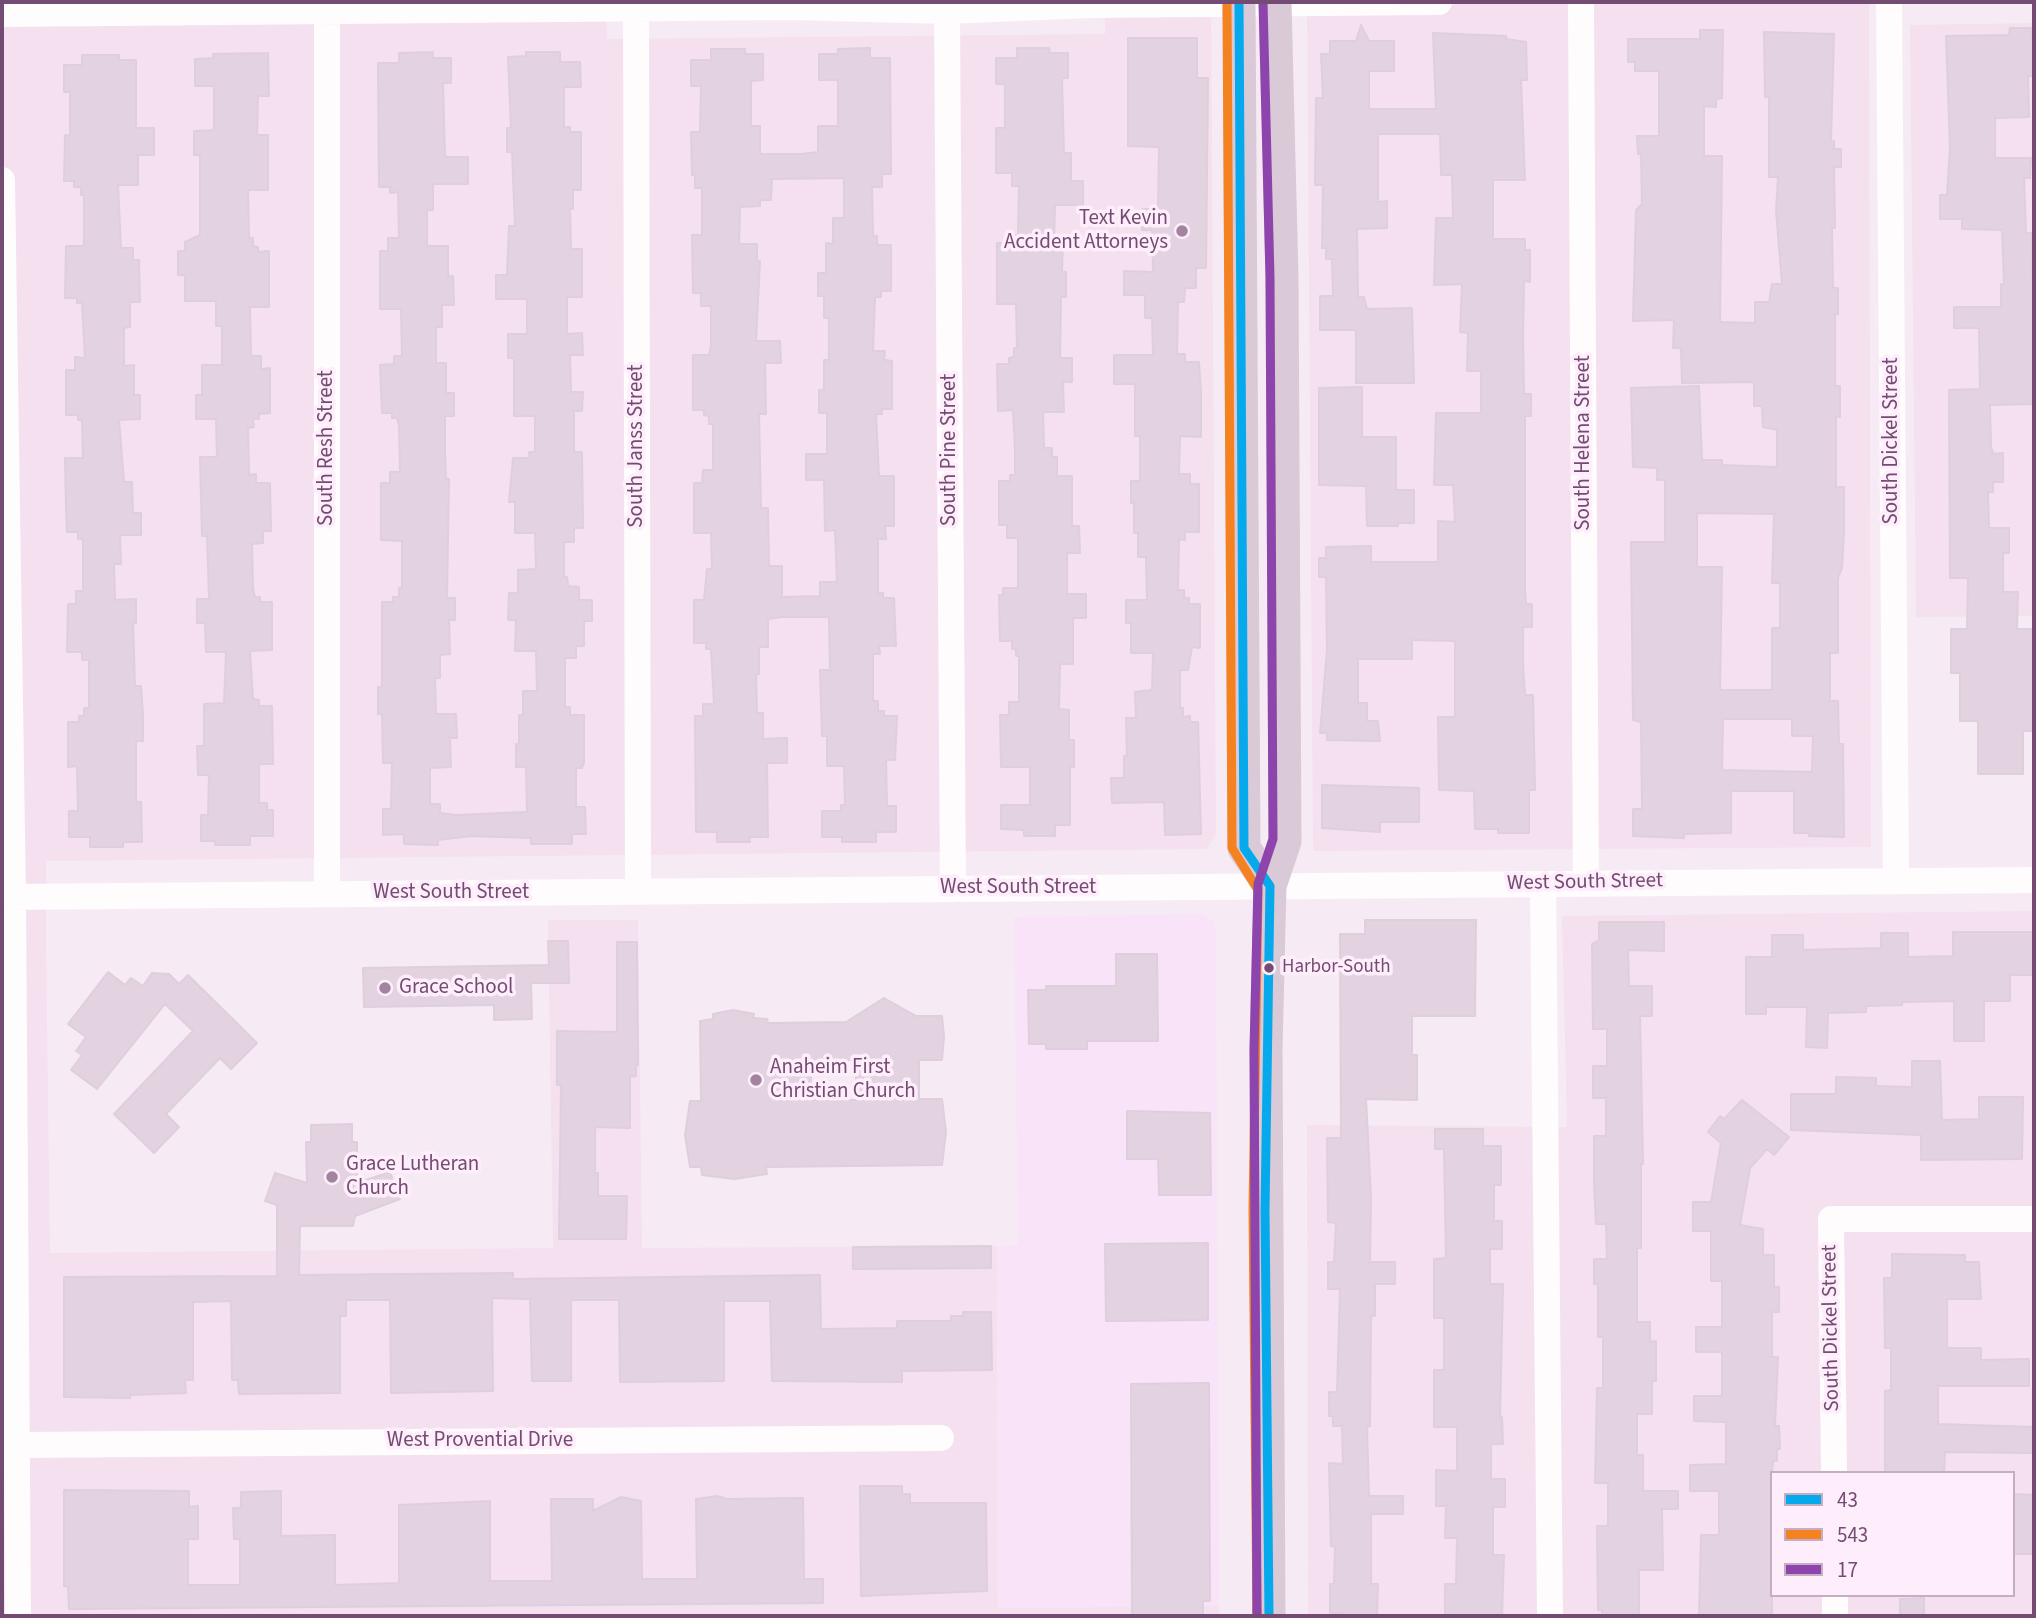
<!DOCTYPE html>
<html>
<head>
<meta charset="utf-8">
<style>
	body { margin:0 }
	#map { position:relative; width:2036px; height:1618px; overflow:hidden; background:#f6ebf4; font-family:"Source Sans 3",sans-serif }
	canvas { display:block }
	.frame { position:absolute; inset:0; border:4px solid #744c73; pointer-events:none }
	.legend { position:absolute; left:1770px; top:1471px; width:245px; height:126px; box-sizing:border-box; background:#feedfa; border:2px solid #c7adc4; margin:0; padding:9px 12px; list-style:none; font-size:21px; color:#744c73 }
	.legend li { display:flex; align-items:center; gap:14px; height:35px }
	.legend b { width:35px; border:2px solid #c7adc4 }
</style>
</head>
<body>
<div id="map">
<canvas width="2036" height="1618"></canvas>
<div class="frame"></div>
<ul class="legend">
<li><b style="height:9px;background:#06aaec"></b>43</li>
<li><b style="height:9px;background:#f48221"></b>543</li>
<li><b style="height:9px;background:#8e44ad"></b>17</li>
</ul>
</div>
<script>
const g = document.querySelector('canvas').getContext('2d');
g.lineJoin = 'round';
function paint(path, color) {
  g.fillStyle = color;
  g.fill(path, 'evenodd');
}
function shape(rows) {
  const path = new Path2D();
  for (const r of rows) {
    path.moveTo(r[0], r[1]);
    for (let i = 2; i < r.length; i += 2) path.lineTo(r[i], r[i + 1]);
  }
  return path;
}
function stroke(path, color, width, dash) {
  g.strokeStyle = color;
  g.lineWidth = width;
  g.lineCap = dash ? 'butt' : 'round';
  g.setLineDash(dash || []);
  g.stroke(path);
}
function drawText(font, color, halo, rows, align = 'center') {
  g.font = font + ' "Source Sans 3",sans-serif';
  g.lineWidth = 7;
  g.setLineDash([]);
  g.textBaseline = 'middle';
  g.strokeStyle = halo;
  g.fillStyle = color;
  for (const [text, x, y, turn = 0] of rows) {
    g.save();
    g.translate(x, y);
    g.rotate((+turn || 0) * Math.PI / 180);
    g.textAlign = isNaN(turn) ? turn : align;
    if (halo) g.strokeText(text, 0, 0);
    g.fillText(text, 0, 0);
    g.restore();
  }
}
const residential = shape([
	[2,2,606,2,607,39,1105,34,1105,2,1211,2,1216,833,1207,849,46,861,46,939,50,1253,553,1248,548,920,638,920,642,1248,997,1246,998,1608,1219,1606,1219,1616,2,1616],
	[1307,2,1869,2,1871,847,1313,851],
	[2034,23,2034,616,1916,617,1910,25],
	[2034,911,2034,1616,1308,1616,1307,1125,1567,1127,1562,916],
	[1772,1473,2013,1473,2013,1595,1772,1595]
]);
const commercial = shape([
	[1203,914,1214,922,1216,932,1219,1606,998,1608,997,1246,1018,1245,1014,917]
]);
const building = shape([
	[1361,25,1369,41,1394,41,1394,71,1369,71,1369,109,1436,109,1433,33,1506,36,1506,39,1526,42,1527,80,1521,80,1525,180,1493,180,1493,239,1525,239,1525,250,1530,250,1530,282,1524,281,1523,336,1524,394,1531,394,1531,416,1525,416,1525,591,1526,604,1532,604,1532,627,1523,627,1523,664,1525,695,1533,695,1535,790,1529,790,1529,833,1498,833,1498,829,1475,829,1474,791,1439,790,1438,717,1455,717,1455,641,1412,640,1412,659,1358,659,1358,703,1367,703,1367,721,1378,721,1380,741,1327,740,1327,733,1320,733,1327,650,1326,577,1319,577,1319,558,1326,558,1326,547,1371,546,1371,562,1438,562,1438,521,1455,522,1453,485,1434,485,1436,413,1481,413,1481,371,1467,371,1468,333,1460,332,1462,284,1434,285,1436,218,1453,218,1452,175,1441,175,1440,134,1378,134,1378,202,1387,201,1387,228,1357,229,1358,297,1364,297,1367,309,1412,308,1414,383,1356,383,1356,330,1320,330,1320,296,1333,296,1332,259,1326,259,1326,248,1322,248,1323,185,1315,185,1316,98,1323,98,1321,54,1330,54,1330,41,1356,41,1361,25],
	[2010,28,2032,28,2034,76,2028,76,2029,117,1995,118,1995,158,2031,158,2030,178,2024,178,2026,233,2032,233,2034,404,1990,405,1991,446,1993,454,2003,453,2003,482,1993,482,1993,492,1988,492,1989,528,2009,528,2009,553,2003,553,2003,592,2018,592,2017,629,2034,629,2034,731,2023,731,2023,774,1978,774,1978,721,1960,721,1960,673,1951,673,1951,629,1967,629,1968,578,1950,578,1949,390,1980,389,1979,328,1954,328,1954,307,2001,307,2001,284,2004,284,2002,230,1962,229,1962,219,1940,219,1940,195,1947,195,1950,147,1946,36,2009,35,2010,28],
	[1700,30,1723,30,1722,98,1716,99,1716,107,1704,106,1704,156,1722,156,1720,322,1755,323,1755,302,1769,302,1772,284,1782,284,1776,211,1778,177,1769,177,1769,97,1765,97,1764,32,1834,34,1831,141,1834,141,1834,149,1841,149,1841,167,1834,167,1835,228,1832,228,1833,288,1838,288,1838,314,1835,314,1835,386,1840,386,1840,417,1836,417,1836,487,1844,487,1844,531,1842,568,1838,578,1838,653,1830,653,1830,701,1838,701,1839,744,1843,744,1844,837,1809,836,1808,833,1794,833,1794,791,1731,791,1731,833,1684,834,1684,838,1633,836,1633,809,1642,809,1641,722,1633,720,1631,542,1665,542,1665,480,1657,480,1657,468,1633,467,1631,388,1699,386,1702,460,1722,460,1722,465,1777,467,1777,430,1763,427,1762,406,1754,406,1754,382,1682,383,1681,348,1673,348,1674,320,1633,321,1636,210,1642,204,1641,154,1638,154,1637,136,1659,136,1659,71,1635,71,1635,62,1628,62,1628,39,1700,39,1700,30],
	[1697,513,1774,514,1772,583,1780,583,1780,628,1772,628,1772,690,1720,690,1722,567,1697,567,1697,513],
	[1723,719,1792,719,1792,736,1813,736,1812,772,1722,770,1723,719],
	[1128,38,1197,38,1197,78,1208,78,1206,268,1196,268,1196,288,1185,288,1184,302,1178,302,1177,354,1185,354,1185,362,1199,362,1201,393,1201,437,1180,436,1179,474,1190,474,1190,484,1199,484,1199,532,1185,532,1185,540,1179,539,1178,590,1184,590,1184,598,1189,598,1189,604,1200,604,1200,648,1192,647,1188,670,1180,670,1180,708,1183,708,1183,717,1190,716,1190,722,1198,722,1201,834,1165,835,1164,802,1112,803,1111,778,1124,778,1124,756,1127,756,1126,718,1136,718,1135,692,1152,690,1153,653,1131,653,1131,623,1126,623,1126,600,1147,600,1146,557,1138,557,1138,533,1134,533,1134,503,1131,503,1131,481,1140,481,1140,436,1135,436,1135,384,1114,384,1114,355,1153,355,1152,318,1145,318,1145,295,1124,295,1124,271,1153,272,1152,230,1142,230,1142,209,1158,209,1159,147,1128,146,1128,38],
	[870,48,870,58,890,58,891,174,882,174,882,187,872,187,873,236,877,236,877,245,891,245,891,291,881,291,881,297,875,297,873,351,885,351,884,360,892,361,892,409,882,409,882,414,876,414,879,476,894,476,894,526,885,526,886,539,878,539,878,593,883,593,883,598,894,598,896,646,879,646,880,654,873,654,873,701,878,701,878,711,884,711,884,716,897,716,895,760,886,760,887,806,896,806,896,832,876,832,876,842,842,842,842,837,822,837,822,811,841,811,841,805,845,805,844,766,827,766,827,736,822,736,820,670,830,670,829,617,781,617,768,619,768,647,759,647,759,674,756,674,757,713,763,713,763,739,787,738,787,763,767,763,768,837,749,837,750,842,717,842,717,832,696,832,695,716,703,716,703,704,714,704,711,649,706,649,706,643,694,643,694,600,704,600,707,569,712,569,711,533,694,533,694,483,702,483,703,470,713,470,713,424,709,424,709,416,704,415,704,410,693,410,693,355,709,355,711,346,711,306,701,306,701,293,693,293,692,235,702,235,702,188,695,188,695,175,692,175,691,132,700,132,701,86,691,86,691,60,711,60,711,49,745,49,745,54,763,54,763,80,751,81,751,126,760,126,760,154,801,154,818,152,818,126,838,126,838,80,819,80,819,54,838,54,838,49,870,48],
	[844,178,844,218,833,218,833,244,826,243,826,273,818,273,818,296,824,296,824,318,829,318,829,360,824,360,824,390,819,390,819,413,827,413,827,454,806,454,806,480,824,480,825,531,835,530,837,582,820,582,820,596,782,597,782,566,769,566,768,508,761,508,759,414,766,414,765,363,781,363,780,341,756,341,760,261,757,261,757,244,739,244,740,207,760,206,760,200,771,200,772,179,844,178],
	[1017,48,1049,48,1050,53,1068,53,1068,78,1062,78,1064,153,1071,153,1071,181,1083,181,1083,205,1055,205,1054,240,1063,241,1062,272,1066,272,1066,297,1061,297,1060,358,1072,358,1072,382,1063,382,1064,412,1043,412,1044,448,1052,448,1052,457,1057,457,1057,476,1072,476,1072,526,1079,526,1080,553,1067,553,1067,594,1086,594,1086,618,1073,618,1073,664,1060,664,1059,709,1069,710,1069,740,1074,740,1074,767,1070,767,1070,825,1055,825,1055,836,1024,836,1024,830,1001,829,1001,805,1030,805,1030,767,1001,767,1000,715,1009,715,1009,702,1019,702,1019,656,1016,656,1016,649,1012,649,1012,641,1000,641,999,595,1003,595,1003,588,1018,588,1018,538,1007,538,1007,525,999,525,999,481,1010,481,1010,475,1015,475,1015,449,1013,410,998,411,997,364,1009,364,1009,358,1014,357,1014,348,1017,348,1016,304,997,304,997,243,1010,243,1010,235,1018,235,1019,186,1012,186,1012,173,996,173,996,128,1005,128,1005,84,996,84,996,58,1017,58,1017,48],
	[433,52,432,58,451,58,451,83,443,83,445,157,468,157,468,184,433,184,433,210,427,210,427,246,448,246,448,276,453,276,454,305,442,305,442,327,436,327,436,363,446,363,446,393,454,393,454,416,445,416,445,453,446,479,449,479,447,598,455,598,455,620,449,620,450,654,440,655,440,678,435,678,436,714,456,714,457,738,450,738,451,767,430,768,430,804,440,804,440,813,456,815,527,812,526,767,516,767,516,744,519,744,519,715,523,715,523,691,537,691,536,651,515,651,516,620,508,620,509,593,518,593,518,570,536,569,535,533,515,533,515,502,509,502,513,458,530,458,529,452,535,452,535,416,514,416,514,358,508,358,508,334,527,334,527,299,496,299,496,275,507,275,509,226,515,226,512,152,507,152,507,128,511,128,508,57,526,56,526,52,560,52,560,62,580,62,581,87,564,87,564,127,570,127,570,132,581,132,581,190,573,190,573,209,570,209,571,249,582,249,582,297,567,297,567,334,582,333,583,355,570,355,571,392,583,392,582,411,574,411,574,452,582,452,583,528,574,528,574,542,564,542,564,577,567,577,568,586,579,587,579,600,592,600,592,621,584,621,584,646,576,646,576,658,565,658,565,707,570,707,570,715,584,715,584,763,582,768,576,768,576,807,585,807,586,834,572,834,572,844,531,844,531,838,471,836,438,840,438,845,404,844,404,834,383,835,383,809,391,809,392,763,383,763,382,714,378,714,378,687,382,687,382,602,393,602,393,597,399,597,399,588,402,588,402,541,381,540,381,483,390,483,390,472,400,472,399,426,397,418,392,418,392,413,382,413,380,365,394,364,394,356,402,356,401,309,380,309,380,251,388,251,388,238,399,238,398,192,390,193,390,187,379,187,378,63,399,63,399,53,433,52],
	[268,53,269,96,258,96,257,135,268,135,268,190,248,190,249,238,253,238,253,246,258,247,258,252,269,251,269,307,250,307,251,356,261,356,261,369,270,368,270,413,259,414,259,419,253,419,254,427,248,428,249,475,256,474,256,483,270,483,271,531,263,531,263,543,252,544,253,589,255,597,260,597,260,602,272,602,272,650,250,651,253,699,259,700,259,706,272,706,273,764,259,764,259,803,267,803,267,810,273,810,273,836,250,836,250,845,215,845,215,841,201,841,201,815,208,815,209,775,198,775,197,746,204,746,204,704,224,703,226,652,206,652,205,623,197,623,197,599,209,599,207,536,202,536,200,457,217,457,216,419,196,419,196,395,202,395,202,365,222,365,222,326,216,326,216,301,185,301,185,275,178,275,178,251,185,251,185,242,200,235,200,155,194,155,194,131,214,130,214,86,195,86,195,59,213,58,213,54,268,53],
	[82,55,119,55,119,60,136,60,136,128,154,128,154,155,138,155,138,185,118,185,121,248,133,248,133,260,139,260,140,302,130,302,130,327,124,328,124,366,134,365,134,395,140,395,140,419,119,420,124,482,132,482,133,513,141,513,141,535,120,535,121,564,114,564,115,600,136,599,136,623,133,623,135,686,141,686,143,715,143,741,136,741,136,802,141,802,142,842,123,842,123,847,90,847,90,837,69,837,69,811,78,811,77,766,68,767,68,722,79,722,79,716,84,716,84,708,89,708,89,660,82,660,82,652,67,652,68,604,76,604,76,591,83,591,83,539,78,539,78,532,67,532,66,507,65,458,83,458,82,420,78,420,78,415,66,415,66,370,75,370,75,357,85,358,82,303,77,303,77,298,65,298,66,246,84,246,84,195,81,195,81,187,74,187,74,181,64,181,65,135,70,136,70,92,64,92,64,65,82,65,82,55],
	[1362,387,1362,437,1396,437,1396,490,1414,490,1414,523,1398,523,1398,526,1367,526,1366,486,1319,485,1319,388,1362,387],
	[1322,785,1419,788,1419,822,1380,822,1380,832,1322,828,1322,785],
	[1365,920,1476,920,1475,1016,1412,1016,1412,1055,1417,1055,1417,1100,1366,1099,1371,1196,1370,1262,1395,1262,1395,1284,1375,1284,1375,1316,1371,1316,1370,1426,1367,1427,1369,1496,1403,1496,1403,1514,1371,1514,1371,1584,1378,1584,1377,1616,1342,1616,1342,1613,1330,1613,1330,1584,1334,1584,1335,1547,1331,1546,1329,1463,1343,1464,1342,1426,1333,1426,1333,1416,1329,1416,1329,1392,1337,1392,1340,1289,1328,1289,1328,1262,1334,1262,1336,1223,1328,1222,1327,1138,1341,1138,1340,934,1365,934,1365,920],
	[1599,922,1664,922,1664,951,1628,950,1629,986,1652,986,1652,1016,1640,1016,1643,1164,1641,1164,1641,1248,1637,1248,1637,1322,1650,1322,1650,1342,1656,1341,1656,1381,1652,1381,1652,1414,1637,1414,1637,1455,1643,1455,1643,1491,1678,1491,1678,1509,1662,1509,1663,1570,1639,1570,1639,1616,1602,1616,1602,1610,1598,1610,1597,1526,1608,1526,1608,1483,1595,1483,1597,1388,1603,1388,1603,1337,1598,1337,1598,1284,1594,1284,1594,1259,1607,1259,1606,1224,1596,1224,1594,1183,1594,1136,1606,1136,1606,1098,1593,1098,1593,1066,1607,1066,1607,1029,1593,1029,1592,944,1599,940,1599,922],
	[1953,932,2034,932,2034,975,2010,975,2010,1001,1984,1001,1984,1041,1954,1041,1954,1001,1902,1002,1902,1005,1866,1006,1866,1012,1828,1013,1827,1048,1806,1047,1807,1007,1766,1007,1766,1014,1746,1014,1746,957,1772,957,1772,935,1803,935,1803,950,1881,948,1881,933,1908,933,1908,957,1953,956,1953,932],
	[548,941,568,941,569,983,531,983,532,1019,494,1020,494,1005,364,1007,363,968,549,965,548,941],
	[617,942,637,942,638,1065,636,1065,636,1076,630,1077,630,1128,595,1127,595,1173,598,1173,598,1196,627,1196,626,1239,559,1239,561,1085,557,1085,557,1031,617,1032,617,942],
	[1116,954,1157,954,1158,1041,1087,1041,1087,1049,1046,1049,1046,1044,1029,1044,1028,990,1046,990,1046,986,1116,986,1116,954],
	[108,972,125,985,131,978,143,986,152,973,169,974,179,984,188,975,257,1043,231,1069,220,1058,166,1114,179,1127,154,1153,114,1114,193,1031,165,1004,97,1089,71,1070,82,1055,76,1051,86,1037,68,1024,108,972],
	[884,998,916,1016,942,1016,944,1037,942,1060,919,1060,919,1099,942,1099,946,1132,942,1165,766,1167,767,1174,734,1179,702,1175,701,1167,690,1167,685,1135,690,1101,701,1101,700,1021,713,1019,713,1014,733,1010,754,1014,753,1018,767,1019,768,1023,846,1022,884,998],
	[811,1060,856,1060,856,1100,811,1100,811,1060],
	[1912,1061,1940,1061,1942,1120,1979,1119,1979,1097,2023,1097,2022,1159,1921,1160,1921,1135,1791,1130,1791,1094,1836,1094,1836,1077,1876,1078,1876,1086,1912,1087,1912,1061],
	[1742,1100,1789,1137,1774,1155,1767,1149,1750,1168,1740,1225,1763,1229,1763,1255,1774,1255,1774,1287,1779,1287,1779,1312,1772,1312,1772,1357,1778,1357,1775,1426,1779,1426,1780,1449,1777,1449,1777,1461,1773,1461,1772,1473,1772,1616,1699,1616,1701,1535,1719,1535,1719,1491,1690,1491,1690,1465,1726,1464,1726,1422,1694,1421,1694,1396,1722,1396,1722,1352,1696,1352,1696,1327,1722,1327,1722,1281,1711,1281,1711,1231,1693,1231,1693,1202,1711,1202,1721,1143,1708,1132,1720,1116,1724,1119,1742,1100],
	[1127,1111,1210,1113,1211,1195,1159,1195,1158,1159,1127,1159,1127,1111],
	[352,1124,352,1142,357,1142,357,1183,390,1172,400,1199,355,1216,353,1226,300,1226,299,1275,513,1273,513,1279,820,1275,821,1329,897,1328,897,1321,951,1321,951,1316,963,1316,963,1312,991,1312,992,1370,902,1371,902,1382,772,1381,770,1301,724,1301,724,1381,620,1382,619,1300,571,1300,571,1381,532,1381,530,1299,492,1298,493,1391,391,1393,390,1300,346,1300,346,1316,340,1316,340,1393,239,1394,238,1380,232,1380,231,1301,193,1302,193,1380,185,1380,186,1393,130,1395,130,1398,64,1397,64,1277,277,1276,277,1205,265,1201,275,1173,307,1183,306,1142,311,1142,311,1125,352,1124],
	[1435,1129,1483,1129,1483,1146,1501,1146,1501,1185,1494,1185,1494,1221,1502,1221,1502,1249,1490,1249,1490,1284,1503,1284,1500,1417,1502,1417,1503,1444,1491,1444,1491,1479,1505,1479,1505,1507,1493,1507,1493,1555,1504,1555,1502,1616,1445,1616,1445,1584,1456,1584,1457,1538,1445,1538,1446,1506,1436,1506,1436,1470,1457,1471,1457,1427,1434,1427,1434,1370,1444,1370,1444,1318,1434,1318,1434,1259,1446,1258,1444,1149,1435,1149,1435,1129],
	[1208,1243,1208,1320,1106,1321,1105,1244,1208,1243],
	[991,1246,991,1268,853,1269,853,1247,991,1246],
	[1892,1254,1965,1255,1965,1262,1979,1262,1981,1299,1947,1299,1947,1348,1981,1348,1981,1360,2029,1359,2029,1386,1938,1386,1938,1424,2034,1427,2034,1453,1945,1452,1944,1473,1885,1473,1885,1391,1891,1390,1891,1348,1885,1348,1884,1278,1892,1278,1892,1254],
	[1209,1383,1210,1601,1203,1601,1203,1616,1132,1616,1131,1384,1209,1383],
	[860,1486,902,1486,902,1494,910,1494,910,1503,986,1503,987,1591,861,1596,860,1486],
	[64,1490,189,1491,189,1507,198,1506,198,1539,188,1539,188,1585,240,1585,240,1539,234,1539,233,1508,241,1508,241,1492,281,1491,281,1536,335,1535,335,1585,399,1583,399,1505,490,1501,490,1581,552,1581,551,1499,593,1499,593,1511,621,1497,641,1501,642,1579,697,1579,696,1499,717,1496,727,1499,803,1498,804,1579,823,1579,823,1603,69,1609,68,1587,64,1586,64,1490],
	[2013,1494,2034,1495,2034,1554,2013,1554,2013,1494],
	[1924,1598,1924,1616,1900,1616,1900,1599,1924,1598]
]);
const minor = shape([
	[327,2,327,894],
	[636,2,638,891],
	[1581,2,1586,883],
	[1889,2,1896,881],
	[947,11,953,889],
	[2,14,791,7,947,11,1090,5,1439,2],
	[2,180,13,897,18,1616],
	[1543,884,1550,1616],
	[2,897,2034,880],
	[18,1445,941,1438],
	[1834,1473,1831,1219,2034,1219],
	[1835,1595,1835,1616]
]);
const major = shape([
	[1239,2,1244,848,1270,886],
	[1269,1616,1266,1049,1270,886,1285,841,1282,278,1275,2]
]);
const bus1 = shape([
	[1239,2,1244,848,1270,886,1265,1210,1269,1616]
]);
const bus2 = shape([
	[1227,2,1232,848,1258,890,1253,1210,1257,1616]
]);
const bus3 = shape([
	[1257,1616,1254,1049,1258,884,1273,839,1270,278,1263,2]
]);
const markers = [
	[1182,231,7,"#a284a0"],
	[1269,968,6,"#744c73"],
	[385,988,7,"#a284a0"],
	[756,1080,7,"#a284a0"],
	[332,1177,7,"#a284a0"]
];
const busNames = [
	["Harbor-South",1282,968]
];
const poiNames = [
	["Text Kevin",1168,219,"right"],
	["Accident Attorneys",1168,243,"right"],
	["Grace School",399,988],
	["Anaheim First",770,1068],
	["Christian Church",770,1092],
	["Grace Lutheran",346,1165],
	["Church",346,1189]
];
const streetNames = [
	["South Dickel Street",1892,441,-90],
	["South Helena Street",1584,443,-90],
	["South Janss Street",637,446,-90],
	["South Resh Street",327,448,-90],
	["South Pine Street",950,450,-90],
	["West South Street",1585,883,-1],
	["West South Street",1018,888],
	["West South Street",451,893],
	["South Dickel Street",1832,1328,-91],
	["West Provential Drive",480,1441]
];
paint(residential, '#f4e0ef');
paint(commercial, '#f8e3f8');
paint(building, '#e3d3e1');
stroke(building, '#dfcedd', 2);
stroke(minor, '#fefcfd', 26);
stroke(major, '#dac9d6', 33);
stroke(bus1, '#06aaec', 9);
stroke(bus2, '#f48221', 9);
stroke(bus3, '#8e44ad', 9);
for (const [x, y, r, color] of markers) {
  const dot = new Path2D();
  dot.arc(x, y, r, 0, 2 * Math.PI);
  g.fillStyle = color;
  g.fill(dot);
  stroke(dot, '#feedfa', 2.5);
}
drawText('19px', '#744c73', '#feedfa', busNames, 'left');
drawText('21px', '#744c73', '#feedfa', poiNames, 'left');
drawText('21px', '#744c73', '#feedfa', streetNames);
</script>
</body>
</html>
